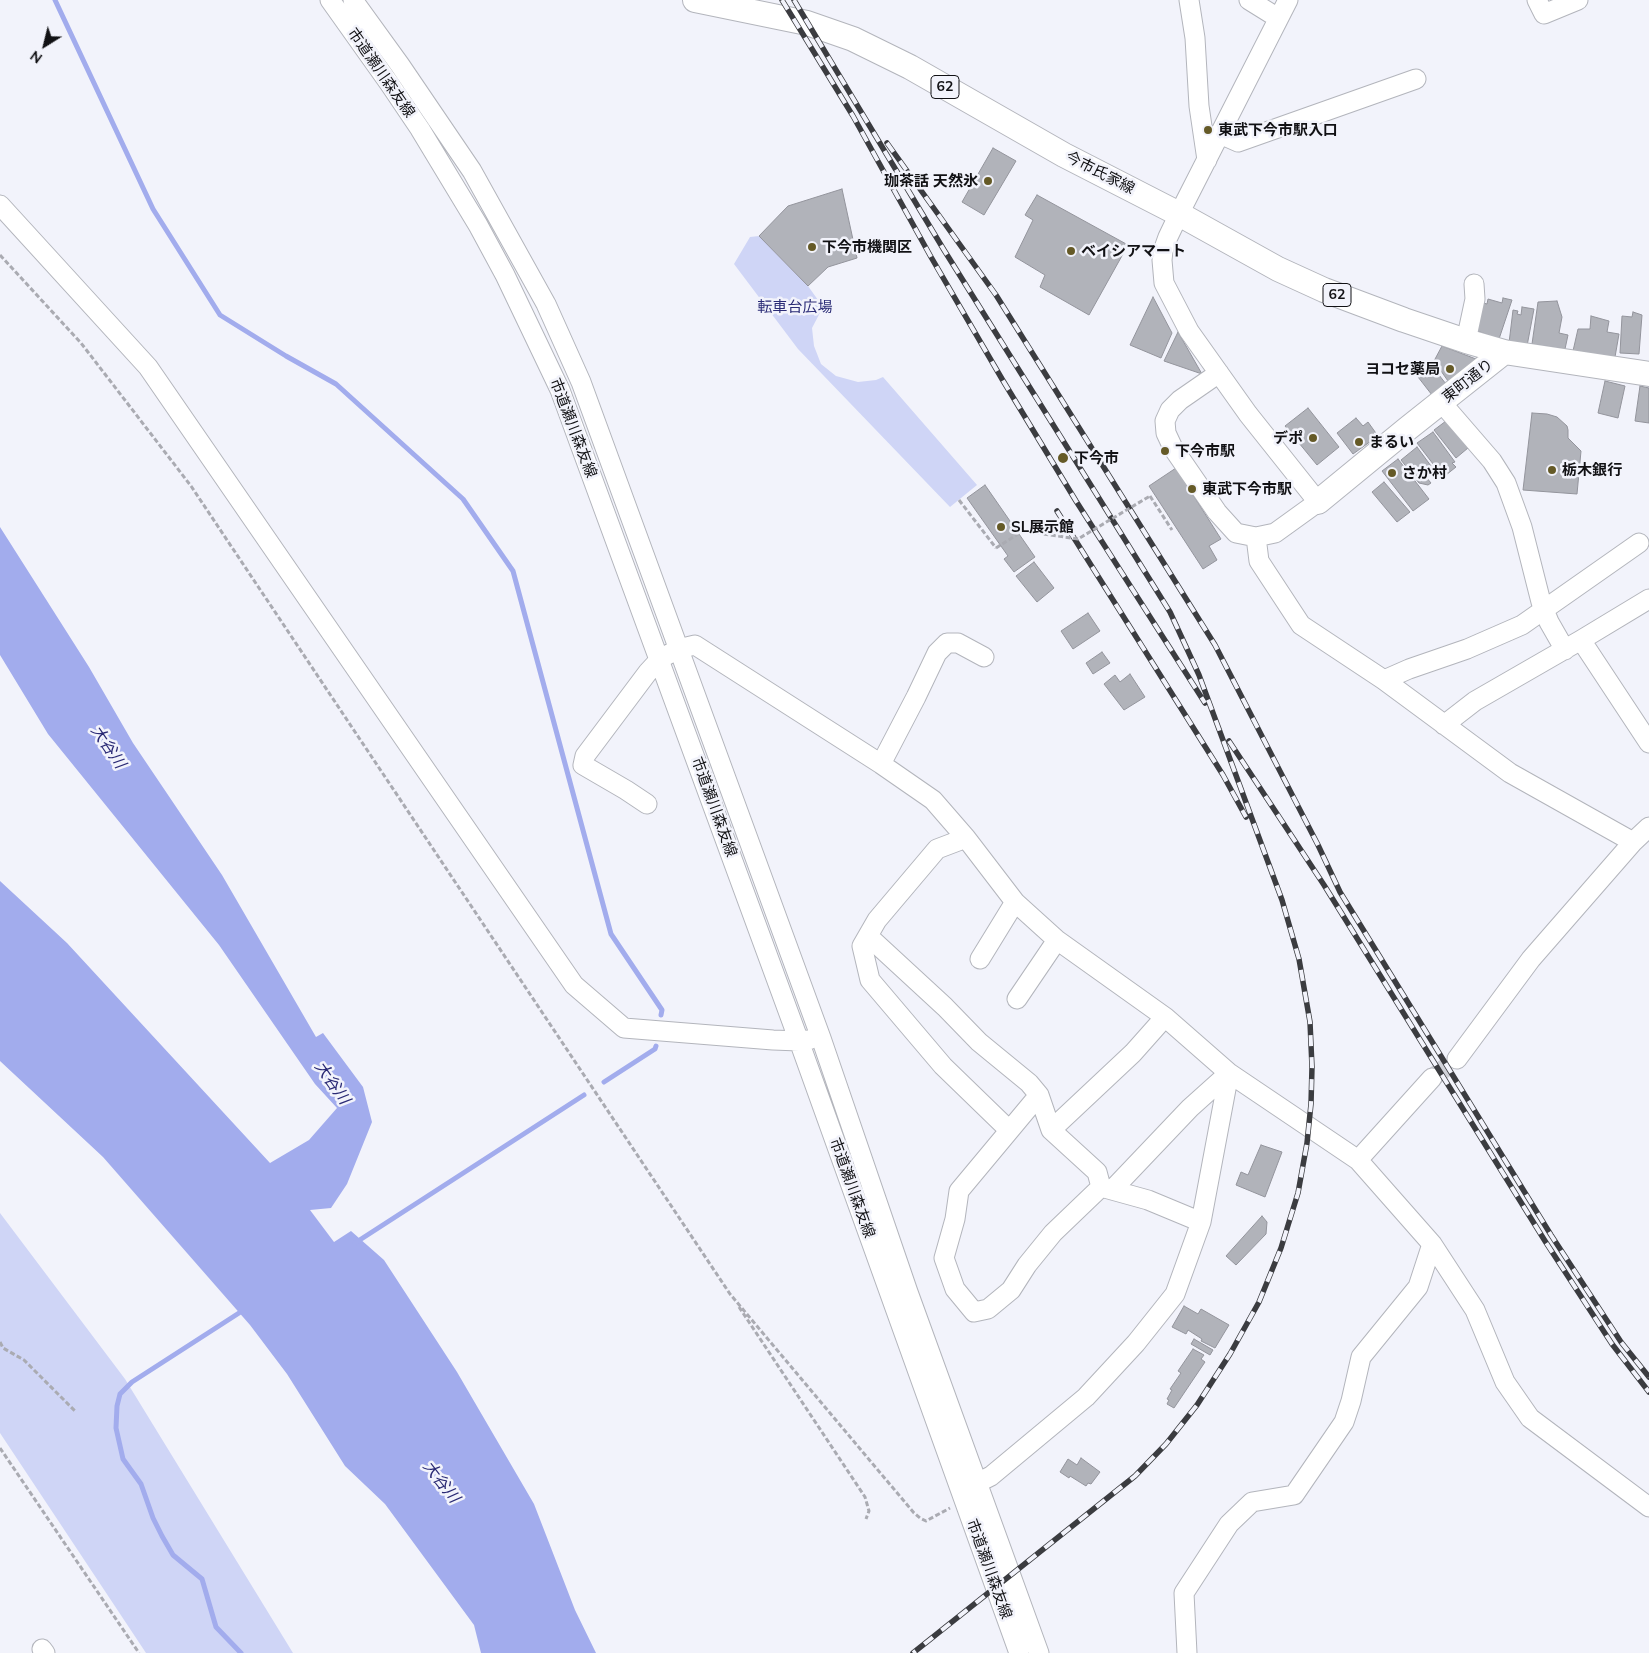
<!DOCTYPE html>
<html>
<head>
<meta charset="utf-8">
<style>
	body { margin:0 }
	#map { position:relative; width:1649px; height:1653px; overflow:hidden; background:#f2f3fb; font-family:Mulish,sans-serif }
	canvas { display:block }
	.north { position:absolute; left:20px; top:20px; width:50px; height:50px; -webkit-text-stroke:4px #f2f3fb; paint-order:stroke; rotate:216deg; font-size:14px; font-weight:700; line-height:20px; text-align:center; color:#111114 }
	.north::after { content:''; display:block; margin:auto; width:18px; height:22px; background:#111114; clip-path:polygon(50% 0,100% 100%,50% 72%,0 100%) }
</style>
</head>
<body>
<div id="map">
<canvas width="1649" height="1653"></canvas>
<div class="north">N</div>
</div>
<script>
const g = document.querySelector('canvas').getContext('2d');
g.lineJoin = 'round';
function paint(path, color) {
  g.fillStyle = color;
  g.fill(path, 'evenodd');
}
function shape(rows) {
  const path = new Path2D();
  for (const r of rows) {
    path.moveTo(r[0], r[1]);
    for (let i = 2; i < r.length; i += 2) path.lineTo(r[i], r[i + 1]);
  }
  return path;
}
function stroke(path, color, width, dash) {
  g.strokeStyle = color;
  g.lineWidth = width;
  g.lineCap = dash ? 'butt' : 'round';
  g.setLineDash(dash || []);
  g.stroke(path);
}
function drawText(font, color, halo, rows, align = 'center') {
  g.font = font + ' Mulish,"Noto Sans JP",sans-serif';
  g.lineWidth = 5;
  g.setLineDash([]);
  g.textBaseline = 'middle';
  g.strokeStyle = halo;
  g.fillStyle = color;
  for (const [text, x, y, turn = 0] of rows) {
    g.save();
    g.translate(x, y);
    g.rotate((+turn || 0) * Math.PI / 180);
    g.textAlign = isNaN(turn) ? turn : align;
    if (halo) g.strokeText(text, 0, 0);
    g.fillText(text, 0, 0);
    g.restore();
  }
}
const green = shape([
	[759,236,808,286,823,307,812,328,814,346,821,364,836,376,858,382,876,380,883,377,977,485,950,507,798,349,734,264,750,237],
	[0,1213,125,1379,293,1653,146,1653,0,1433]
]);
const water = shape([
	[0,527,89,667,133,743,222,875,316,1037,323,1033,363,1087,372,1122,347,1184,331,1208,310,1210,334,1242,351,1231,384,1260,457,1372,534,1504,575,1610,596,1653,481,1653,474,1625,385,1504,345,1466,287,1374,250,1325,103,1157,0,1061,0,881,67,943,270,1163,309,1140,337,1108,315,1084,219,945,48,734,0,655]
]);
const stream = shape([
	[55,0,153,209,220,315,286,356,336,384,463,499,513,571,611,934,662,1010,661,1015],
	[604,1082,655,1049,656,1046],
	[355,1243,584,1095],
	[239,1313,132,1382,120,1394,117,1406,116,1428,123,1459,141,1484,153,1518,162,1536,173,1555,202,1579,216,1627,241,1653]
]);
const building = shape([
	[993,148,1016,161,984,215,962,202,993,148],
	[842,189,857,258,828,267,808,286,759,236,788,206,842,189],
	[1037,195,1128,245,1089,315,1040,287,1045,275,1015,257,1033,220,1025,215,1037,195],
	[1153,297,1172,333,1161,358,1130,345,1153,297],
	[1503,298,1512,300,1499,339,1475,330,1483,303,1487,304,1488,299,1502,303,1503,298],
	[1557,301,1562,317,1559,333,1568,335,1565,349,1532,344,1538,302,1557,301],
	[1522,307,1534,309,1527,346,1509,343,1513,310,1518,311,1517,314,1521,315,1522,307],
	[1633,312,1642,315,1639,354,1620,353,1622,316,1632,317,1633,312],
	[1591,316,1609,321,1607,332,1619,334,1615,357,1573,351,1578,329,1590,329,1591,316],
	[1178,332,1202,374,1164,361,1178,332],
	[1442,346,1476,359,1448,381,1434,361,1442,346],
	[1432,366,1446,384,1432,395,1418,377,1432,366],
	[1605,381,1625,386,1618,418,1598,413,1605,381],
	[1640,386,1649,388,1649,423,1635,421,1640,386],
	[1308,408,1339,447,1317,465,1285,426,1308,408],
	[1532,413,1547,414,1557,417,1567,426,1568,430,1568,438,1581,451,1577,494,1523,490,1532,413],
	[1356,418,1363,426,1368,422,1378,436,1353,454,1337,433,1356,418],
	[1446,421,1468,448,1456,458,1434,430,1446,421],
	[1433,432,1455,462,1452,463,1456,467,1446,475,1443,471,1440,473,1417,443,1433,432],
	[1417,447,1434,470,1426,477,1431,483,1428,485,1419,483,1401,460,1417,447],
	[1398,459,1429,499,1413,511,1382,471,1398,459],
	[1176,468,1221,539,1209,546,1217,560,1203,569,1149,486,1176,468],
	[1384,482,1410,512,1397,522,1372,492,1384,482],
	[985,485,1035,557,1014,572,1004,559,1008,556,967,498,985,485],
	[1034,562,1054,588,1037,602,1016,576,1034,562],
	[1088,613,1100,631,1073,649,1061,631,1088,613],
	[1102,652,1110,663,1093,674,1086,663,1102,652],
	[1130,674,1145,697,1124,710,1104,684,1115,675,1120,682,1130,674],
	[1261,1145,1282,1152,1265,1197,1236,1185,1241,1172,1248,1175,1261,1145],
	[1262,1216,1267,1222,1266,1234,1236,1265,1226,1256,1262,1216],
	[1184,1306,1198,1314,1201,1309,1229,1325,1215,1348,1201,1341,1202,1339,1188,1330,1186,1334,1172,1327,1184,1306],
	[1194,1339,1213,1350,1210,1355,1191,1344,1194,1339],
	[1193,1349,1204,1355,1201,1359,1205,1362,1174,1408,1167,1404,1169,1400,1167,1399,1172,1390,1170,1389,1181,1373,1178,1371,1193,1349],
	[1081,1458,1100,1472,1091,1484,1088,1483,1086,1486,1070,1476,1069,1478,1060,1472,1068,1459,1077,1465,1081,1458]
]);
const minorTunnel = shape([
	[1432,1078,1457,1059]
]);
const path = shape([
	[0,255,81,343,191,486,730,1294,914,1513,920,1518,926,1521,950,1508],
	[1150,496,1172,530],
	[959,500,996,548],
	[739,1307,865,1497,869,1511,866,1519],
	[0,1342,3,1348,24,1360,75,1411],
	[0,1448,139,1653]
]);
const minor = shape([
	[330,0,389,83,420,129,478,225,505,275,560,390,799,1041,1019,1653],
	[353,0,400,65,472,171,546,304,581,382,821,1038,908,1292,1039,1653],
	[1189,0,1195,38,1199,106,1207,160],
	[1249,0,1278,18],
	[1537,0,1544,14,1578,0],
	[1220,134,1238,142,1416,79],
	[0,205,148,367,574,985,624,1028,773,1040,799,1041,809,1040],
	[1466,341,1475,299,1474,284],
	[1219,373,1180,400,1170,410,1165,421,1166,433,1173,448,1217,512,1236,533,1256,537,1275,533,1318,502,1248,414,1189,331,1164,283,1162,260,1163,251,1168,237,1179,214,1288,0],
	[1441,402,1492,461,1506,483,1522,527,1541,602,1549,622,1565,650],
	[1256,537,1259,561,1301,625,1384,680,1510,773,1633,842],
	[1581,640,1649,743],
	[1384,680,1409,669,1467,649,1522,625,1639,543],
	[1444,725,1475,701,1581,640,1649,599],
	[881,764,916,697,937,653,947,643,958,643,984,657],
	[647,804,626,790,583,765,585,756,648,672,660,659,678,649,695,645,881,764,933,800,966,838,1015,902,1057,940,1165,1017,1229,1073,1358,1160,1432,1244,1475,1310,1505,1382,1530,1418,1649,1507],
	[966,838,937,849,877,920,862,946,870,980,943,1066,1009,1130],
	[868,936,945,1007,979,1042,1029,1083,1039,1095,1051,1130,1097,1172,1101,1187],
	[980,959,1015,902],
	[1017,999,1057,940],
	[1457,1059,1531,959,1633,842,1649,827],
	[1039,1095,959,1191,955,1219,944,1258,955,1289,974,1312,988,1309,1011,1290,1027,1265,1053,1233,1101,1187,1148,1200,1201,1222],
	[1051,1130,1133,1053,1165,1017],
	[1358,1160,1432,1078],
	[1112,1190,1190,1108,1229,1073],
	[977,1483,991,1476,1086,1397,1136,1343,1175,1294,1201,1222,1229,1073],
	[42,1649,45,1653],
	[1187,1653,1184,1593,1229,1524,1252,1502,1294,1495,1344,1422,1351,1401,1361,1357,1418,1287,1432,1244]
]);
const major = shape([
	[695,0,807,23,853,39,910,67,1064,155,1179,214,1278,269,1324,290,1404,320,1466,341,1504,352,1649,374],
	[1318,502,1407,429,1504,352]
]);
const rail = shape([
	[782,0,853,116,931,257,1002,379,1076,501,1205,703],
	[794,0,944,250,1170,612,1199,675,1282,900,1299,959,1310,1022,1312,1067,1311,1104,1307,1143,1298,1193,1281,1248,1259,1302,1230,1354,1197,1405,1166,1444,1135,1476,913,1653],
	[887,143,996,295,1215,645,1318,845,1340,892,1551,1235,1621,1342,1649,1377],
	[1057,511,1223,775,1246,817],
	[1229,741,1324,885,1545,1241,1612,1344,1649,1392]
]);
const pathBridge = shape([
	[996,548,1023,531,1078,539,1150,496]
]);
const markers = [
	[1208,130,5,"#655a27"],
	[988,181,5,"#655a27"],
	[812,247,5,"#655a27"],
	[1071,251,5,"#655a27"],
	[1450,369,5,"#655a27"],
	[1313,438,5,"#655a27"],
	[1359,442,5,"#655a27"],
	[1165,451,5,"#655a27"],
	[1063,458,6,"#655a27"],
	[1552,470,5,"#655a27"],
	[1392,473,5,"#655a27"],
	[1192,489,5,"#655a27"],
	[1001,527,5,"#655a27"]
];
const shields = [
	[945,87,28],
	[1337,295,28]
];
const shieldNames = [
	["62",945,87],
	["62",1337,295]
];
const streetNames = [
	["市道瀬川森友線",381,73,55],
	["今市氏家線",1100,173,27],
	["東町通り",1468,381,-38],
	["市道瀬川森友線",573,428,69],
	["市道瀬川森友線",714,807,70],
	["市道瀬川森友線",852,1188,70],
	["市道瀬川森友線",989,1569,70]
];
const poiNames = [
	["東武下今市駅入口",1218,130],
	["珈茶話 天然氷",978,181,"right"],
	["下今市機関区",822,247],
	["ベイシアマート",1081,251],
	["ヨコセ薬局",1440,369,"right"],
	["デポ",1303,438,"right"],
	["まるい",1369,442],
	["下今市駅",1175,451],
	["下今市",1074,458],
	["栃木銀行",1562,470],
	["さか村",1402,473],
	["東武下今市駅",1202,489],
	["SL展示館",1011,527]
];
const parkNames = [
	["転車台広場",795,307]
];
const waterNames = [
	["大谷川",108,747,56],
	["大谷川",332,1083,55],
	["大谷川",441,1482,52]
];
paint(green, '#cfd5f6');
paint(water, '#a2aced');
stroke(stream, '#a2aced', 5);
paint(building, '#b1b3ba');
stroke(building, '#93949c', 1);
stroke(minorTunnel, '#d0d1d8', 19, [19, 9]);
stroke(minor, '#b3b5bc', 21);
stroke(major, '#b3b5bc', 26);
stroke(path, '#aaabb2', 3, [5, 2.5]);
stroke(minor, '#fff', 19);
stroke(major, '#fff', 24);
stroke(rail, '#3b3c40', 5.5);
stroke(rail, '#f2f3fb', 4, [11]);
stroke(pathBridge, '#aaabb2', 3, [5, 2.5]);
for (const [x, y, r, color] of markers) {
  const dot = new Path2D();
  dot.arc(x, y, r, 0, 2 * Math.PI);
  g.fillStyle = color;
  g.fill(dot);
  stroke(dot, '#f2f3fb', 2);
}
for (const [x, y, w] of shields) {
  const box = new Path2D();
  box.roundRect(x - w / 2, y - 11.5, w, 23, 4);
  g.fillStyle = '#f2f3fb';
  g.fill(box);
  stroke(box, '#111114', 1);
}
drawText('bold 14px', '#111114', null, shieldNames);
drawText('15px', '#111114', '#f2f3fb', streetNames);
drawText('bold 15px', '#111114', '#f2f3fb', poiNames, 'left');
drawText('15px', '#2a2b76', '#f2f3fb', parkNames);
drawText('italic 16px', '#2a2a75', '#f2f3fb', waterNames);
</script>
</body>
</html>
